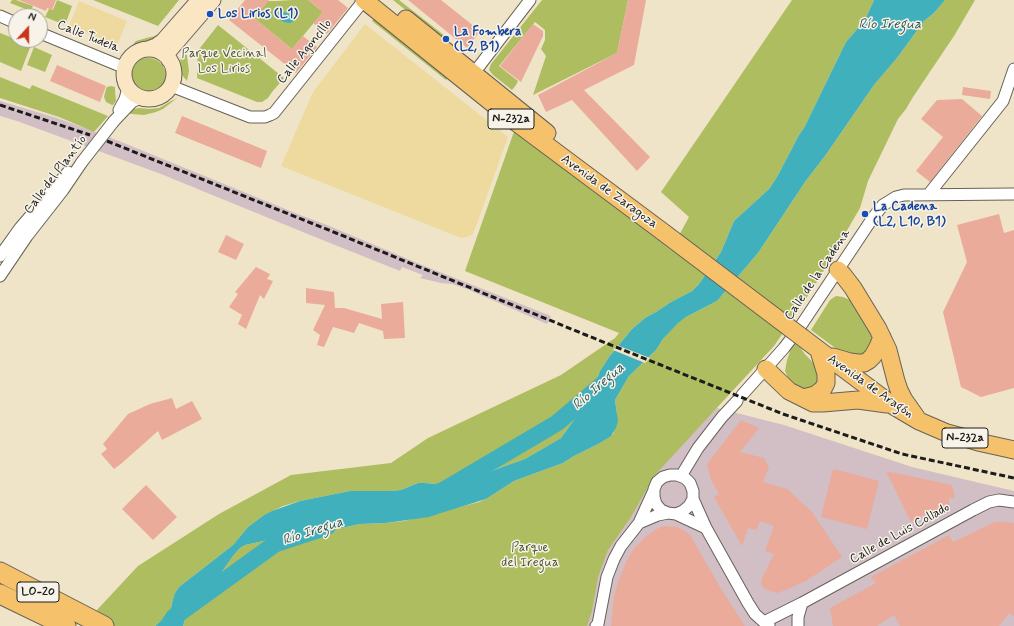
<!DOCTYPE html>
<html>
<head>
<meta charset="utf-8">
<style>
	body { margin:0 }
	#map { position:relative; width:1014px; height:626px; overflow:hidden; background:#efe4c8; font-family:Mynerve,sans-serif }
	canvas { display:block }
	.north { position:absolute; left:8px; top:8px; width:40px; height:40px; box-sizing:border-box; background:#f7f3e8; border:1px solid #9f9d96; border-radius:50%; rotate:21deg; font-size:11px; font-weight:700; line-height:16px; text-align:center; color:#1c1c1c }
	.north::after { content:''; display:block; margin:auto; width:14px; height:18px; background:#c8321e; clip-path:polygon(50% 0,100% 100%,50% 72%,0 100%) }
</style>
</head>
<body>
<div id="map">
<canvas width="1014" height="626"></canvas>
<div class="north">N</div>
</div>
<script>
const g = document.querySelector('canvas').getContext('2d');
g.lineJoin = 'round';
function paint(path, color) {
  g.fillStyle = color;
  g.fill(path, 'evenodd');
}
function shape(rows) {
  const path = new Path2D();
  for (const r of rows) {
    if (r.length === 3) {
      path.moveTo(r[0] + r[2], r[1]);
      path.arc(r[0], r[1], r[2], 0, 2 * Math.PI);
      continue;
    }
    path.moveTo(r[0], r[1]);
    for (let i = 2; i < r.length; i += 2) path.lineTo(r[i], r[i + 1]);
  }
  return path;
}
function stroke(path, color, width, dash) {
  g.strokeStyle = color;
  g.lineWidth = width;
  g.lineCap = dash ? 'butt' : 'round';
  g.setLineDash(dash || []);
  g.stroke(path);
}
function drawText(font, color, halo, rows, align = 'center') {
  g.font = font + ' Mynerve,sans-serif';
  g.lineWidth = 3;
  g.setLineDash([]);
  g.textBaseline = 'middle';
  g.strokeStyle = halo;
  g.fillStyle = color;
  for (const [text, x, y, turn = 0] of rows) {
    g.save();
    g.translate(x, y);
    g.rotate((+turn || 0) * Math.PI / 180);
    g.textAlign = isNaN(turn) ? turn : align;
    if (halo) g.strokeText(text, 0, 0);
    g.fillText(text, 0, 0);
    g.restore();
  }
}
const industrial = shape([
	[0,101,57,118,119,141,300,215,327,225,422,265,551,316,547,324,467,289,452,284,441,283,420,278,423,275,402,267,400,271,315,237,161,174,17,121,0,116],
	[717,408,784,425,912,467,1014,491,1014,626,567,626,571,597,668,454]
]);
const green = shape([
	[12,0,16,0,33,6,31,11,10,3],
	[57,0,72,6,65,25,45,17,49,9,53,10],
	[93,0,179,0,158,26],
	[292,0,308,0,323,12,292,49,254,18,268,1,276,1],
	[393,0,399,0,445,36,442,39],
	[542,0,628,0,617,53,533,95,546,56,541,49,545,40,545,30,535,22,499,66,518,81,516,85,512,90,493,75,489,70,491,64],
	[792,0,874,0,865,20,846,42,843,48,804,128,799,135,777,177,769,189,734,221,721,252,699,284,692,291,671,302,656,312,645,318,632,329,609,357,600,371,594,387,589,404,576,417,561,438,525,459,490,471,461,483,445,485,425,483,418,483,401,490,391,491,350,491,300,501,283,506,264,515,248,527,233,545,179,587,175,593,173,599,170,613,155,626,82,626,138,566,219,514,291,475,391,463,428,438,561,375,615,338,619,333,465,271,517,123,671,250,689,217,661,192],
	[945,0,975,0,954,36,913,97,906,109,898,119,868,181,860,208,820,277,794,317,774,346,654,476,631,517,608,550,598,577,592,611,587,626,183,626,185,619,193,609,204,593,216,580,233,556,240,548,245,545,291,535,323,532,360,524,386,523,404,521,479,502,486,499,514,481,563,463,574,456,600,443,613,434,617,424,617,414,615,400,629,376,656,350,663,339,677,323,686,317,717,301,758,253,805,182,825,156,874,85,897,58,924,21,934,13],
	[374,19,448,77,446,80,372,21],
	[218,25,284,78,272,92,268,98,262,102,257,102,197,78,198,63,196,53],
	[0,33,31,45,21,71,0,62],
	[157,36,163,36,153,43,140,44,130,48,136,41,150,37],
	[34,47,52,55,45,72,27,65],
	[184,51,187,56,189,71,187,81,182,75,180,63,181,57],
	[148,76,18],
	[0,77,30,89,32,85,108,116,94,132,59,117,0,98],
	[111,86,115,87,115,91,116,101,113,105,112,105,106,102,104,97,106,89,107,87],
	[177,98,163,109,156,112,144,115,132,114,129,113,134,109,139,108,149,109,159,108,171,101],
	[836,296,843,297,850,300,870,332,874,340,865,356,842,353,811,330,830,300],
	[793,343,800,347,804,353,819,369,822,378,810,390,802,389,795,386,788,378,785,371,787,360]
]);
const sand = shape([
	[79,1,127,21,117,46,69,26],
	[365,24,508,137,475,229,472,235,467,237,461,238,281,166,313,92]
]);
const water = shape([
	[874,0,945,0,934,13,924,21,897,58,874,85,825,156,805,182,758,253,717,301,686,317,678,323,663,339,656,350,629,376,615,400,618,421,616,428,611,436,600,443,574,456,563,463,514,481,486,499,441,513,429,517,386,523,360,524,323,532,291,535,245,545,240,548,233,556,216,580,204,593,193,609,185,619,183,626,155,626,170,613,173,599,175,593,179,587,233,545,248,527,264,515,272,511,300,501,350,491,391,491,401,490,418,483,425,483,445,485,461,483,502,467,525,459,561,438,576,417,589,404,594,387,600,371,609,357,632,329,645,318,656,312,671,302,692,291,699,284,721,252,734,221,769,189,777,177,799,135,804,128,843,48,846,42,865,20],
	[278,13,284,12,290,14,295,17,295,20,290,23,284,22,277,18,277,15]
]);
const pier = shape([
	[617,345,627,349,650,358,645,363,613,350]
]);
const river = shape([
	[432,494,442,491,557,423,610,378],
	[168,626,174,617,275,544,327,527]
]);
const building = shape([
	[19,0,56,0,52,10,47,8,46,11],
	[245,0,269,0,254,18,292,49,303,36,317,47,296,73,229,20],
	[308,0,338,0,348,8,327,34,313,23,323,12],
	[408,0,441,0,480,31,467,48],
	[628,0,646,0,634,65,584,90,650,157,637,171,572,100,546,112,538,95,617,53],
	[533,24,543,31,543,36,521,82,500,66],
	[57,65,106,86,100,102,50,81],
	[963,87,991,91,990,99,962,95],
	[962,99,982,116,930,182,916,171,943,137,921,119,937,100],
	[182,116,267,151,261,168,175,133],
	[999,214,1004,233,1014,230,1014,388,981,397,961,387,943,312,967,262,957,225],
	[226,235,244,244,236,260,218,252],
	[256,267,270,274,267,279,273,281,264,299,260,295,246,329,238,324,242,315,229,307,238,294,235,292],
	[306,288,334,292,335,308,344,308,382,319,381,304,403,302,405,338,384,339,383,331,359,323,354,333,333,327,324,347,317,345,320,335,313,330,325,305,306,303],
	[172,398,176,409,192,401,202,419,162,440,158,431,122,463,114,469,101,454,107,449,103,444,128,414,150,404],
	[741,420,759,428,740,452,764,458,769,467,763,482,787,489,812,512,842,557,806,581,783,591,777,593,765,589,762,586,761,583,762,578,774,554,765,551,774,526,760,521,756,530,748,528,742,546,714,497,719,494,711,480,707,465,711,459],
	[833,469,879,481,867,529,821,517],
	[886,471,952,485,955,498,949,498,949,511,930,521,929,512,911,522],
	[146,485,177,517,153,540,122,509],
	[995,522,1008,522,1014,523,1014,616,1009,613,999,626,900,626,894,615,877,626,833,626,830,608,876,583,871,577,949,535,953,542],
	[666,526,677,527,685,531,690,535,720,587,745,626,611,626,614,596,618,582,627,560,633,550,645,537,660,527]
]);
const street = shape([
	[0,16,16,23],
	[40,33,125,68],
	[474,73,530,0],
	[171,86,250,117,265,117,270,115,274,113,364,0],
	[119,110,125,99,128,88],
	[114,121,132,102,138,99,141,98],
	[928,195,1003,101,1014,69],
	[0,256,20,228,68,172],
	[0,276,27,236,63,190,82,162],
	[742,395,784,348,800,327,872,219,883,205,896,197,904,195,1014,194],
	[681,476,698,448,722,417,737,401],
	[693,499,706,528,748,603,755,614,764,622,769,625],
	[676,514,706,528],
	[639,523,658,515,668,513,676,514,683,511,689,506,693,499,693,491,690,483,685,478,677,475,670,475,663,477,657,482,654,489,654,497,656,504,661,510,668,513],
	[764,622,802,603,973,510,989,502,999,500,1014,502],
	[596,626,598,624,607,577,614,559,621,546,639,523,654,490],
	[798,626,798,617,802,603]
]);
const secondary = shape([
	[148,49,156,46,163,41,199,0],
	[149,74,25],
	[169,60,168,55,169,51,213,0]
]);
const primary = shape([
	[364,0,517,123,663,232],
	[406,19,547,133],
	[838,270,843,275,853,288,878,329,888,350,896,381,899,390,904,400,916,417],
	[803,338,892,405,919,421,947,433,962,437,978,442,1014,450],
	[833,357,850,362,858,363,864,363,869,360,873,356,878,347,882,337],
	[766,369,789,391,813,403,823,403,858,400,887,404],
	[803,398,815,395,823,389,826,383,826,374,819,351]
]);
const highway = shape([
	[0,572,104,626],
	[0,594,66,626]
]);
const rail = shape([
	[0,105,90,135],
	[107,141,336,233,586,335,783,414,902,454,1014,478]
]);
const streetBridge = shape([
	[82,162,114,121]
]);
const primaryBridge = shape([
	[663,232,803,338]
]);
const markers = [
	[210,14,4,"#1a4fb4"],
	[446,39,4,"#1a4fb4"],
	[865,214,4,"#1a4fb4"]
];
const shields = [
	[511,119,46],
	[965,438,46],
	[38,592,42]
];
const shieldNames = [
	["N-232a",511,119],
	["N-232a",965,438],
	["LO-20",38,592]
];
const transitNames = [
	["Los Lirios (L1)",218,14],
	["La Fombera",454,32],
	["(L2, B1)",454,47],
	["La Cadena",873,207],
	["(L2, L10, B1)",873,222]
];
const streetNames = [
	["Calle Tudela",88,37,22],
	["Calle Agoncillo",305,52,-51],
	["Calle del Plantío",56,175,-53],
	["Avenida de Zaragoza",609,192,36],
	["Calle de la Cadena",818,275,-56],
	["Avenida de Aragón",870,387,35],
	["Calle de Luis Collado",900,534,-29]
];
const parkNames = [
	["Parque Vecinal",224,54],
	["Los Lirios",224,69],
	["Parque",530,548],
	["del Iregua",530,563]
];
const waterNames = [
	["Río Iregua",890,25],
	["Río Iregua",599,387,-41],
	["Río Iregua",313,532,-18]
];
paint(industrial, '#d2bec5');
paint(green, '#aebd5f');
paint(sand, '#eeda9e');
paint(water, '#41b0bd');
paint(pier, '#efe4c8');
stroke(river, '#41b0bd', 17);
paint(building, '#eaab9a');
stroke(street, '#666258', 13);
stroke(secondary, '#666258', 17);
stroke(primary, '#666258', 19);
stroke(highway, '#666258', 21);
stroke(street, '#fff', 11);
stroke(secondary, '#fbe6c4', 15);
stroke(primary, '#f5c16b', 17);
stroke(highway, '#f5c16b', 19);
stroke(rail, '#1c1c1c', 3, [6, 3]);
stroke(streetBridge, '#666258', 13, []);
stroke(primaryBridge, '#666258', 19, []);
stroke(streetBridge, '#fff', 11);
stroke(primaryBridge, '#f5c16b', 17);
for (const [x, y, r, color] of markers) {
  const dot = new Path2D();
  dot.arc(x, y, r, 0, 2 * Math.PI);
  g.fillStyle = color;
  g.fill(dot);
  stroke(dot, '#f7f3e8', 1.5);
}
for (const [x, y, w] of shields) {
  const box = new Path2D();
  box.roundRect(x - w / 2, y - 10, w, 20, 3);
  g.fillStyle = '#f7f3e8';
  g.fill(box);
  stroke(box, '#1c1c1c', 1);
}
drawText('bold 12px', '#1c1c1c', null, shieldNames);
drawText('bold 13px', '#164399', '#f7f3e8', transitNames, 'left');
drawText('13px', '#1c1c1c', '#f7f3e8', streetNames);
drawText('13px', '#4f5433', '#f7f3e8', parkNames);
drawText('italic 14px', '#2b575c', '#f7f3e8', waterNames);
</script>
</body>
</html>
